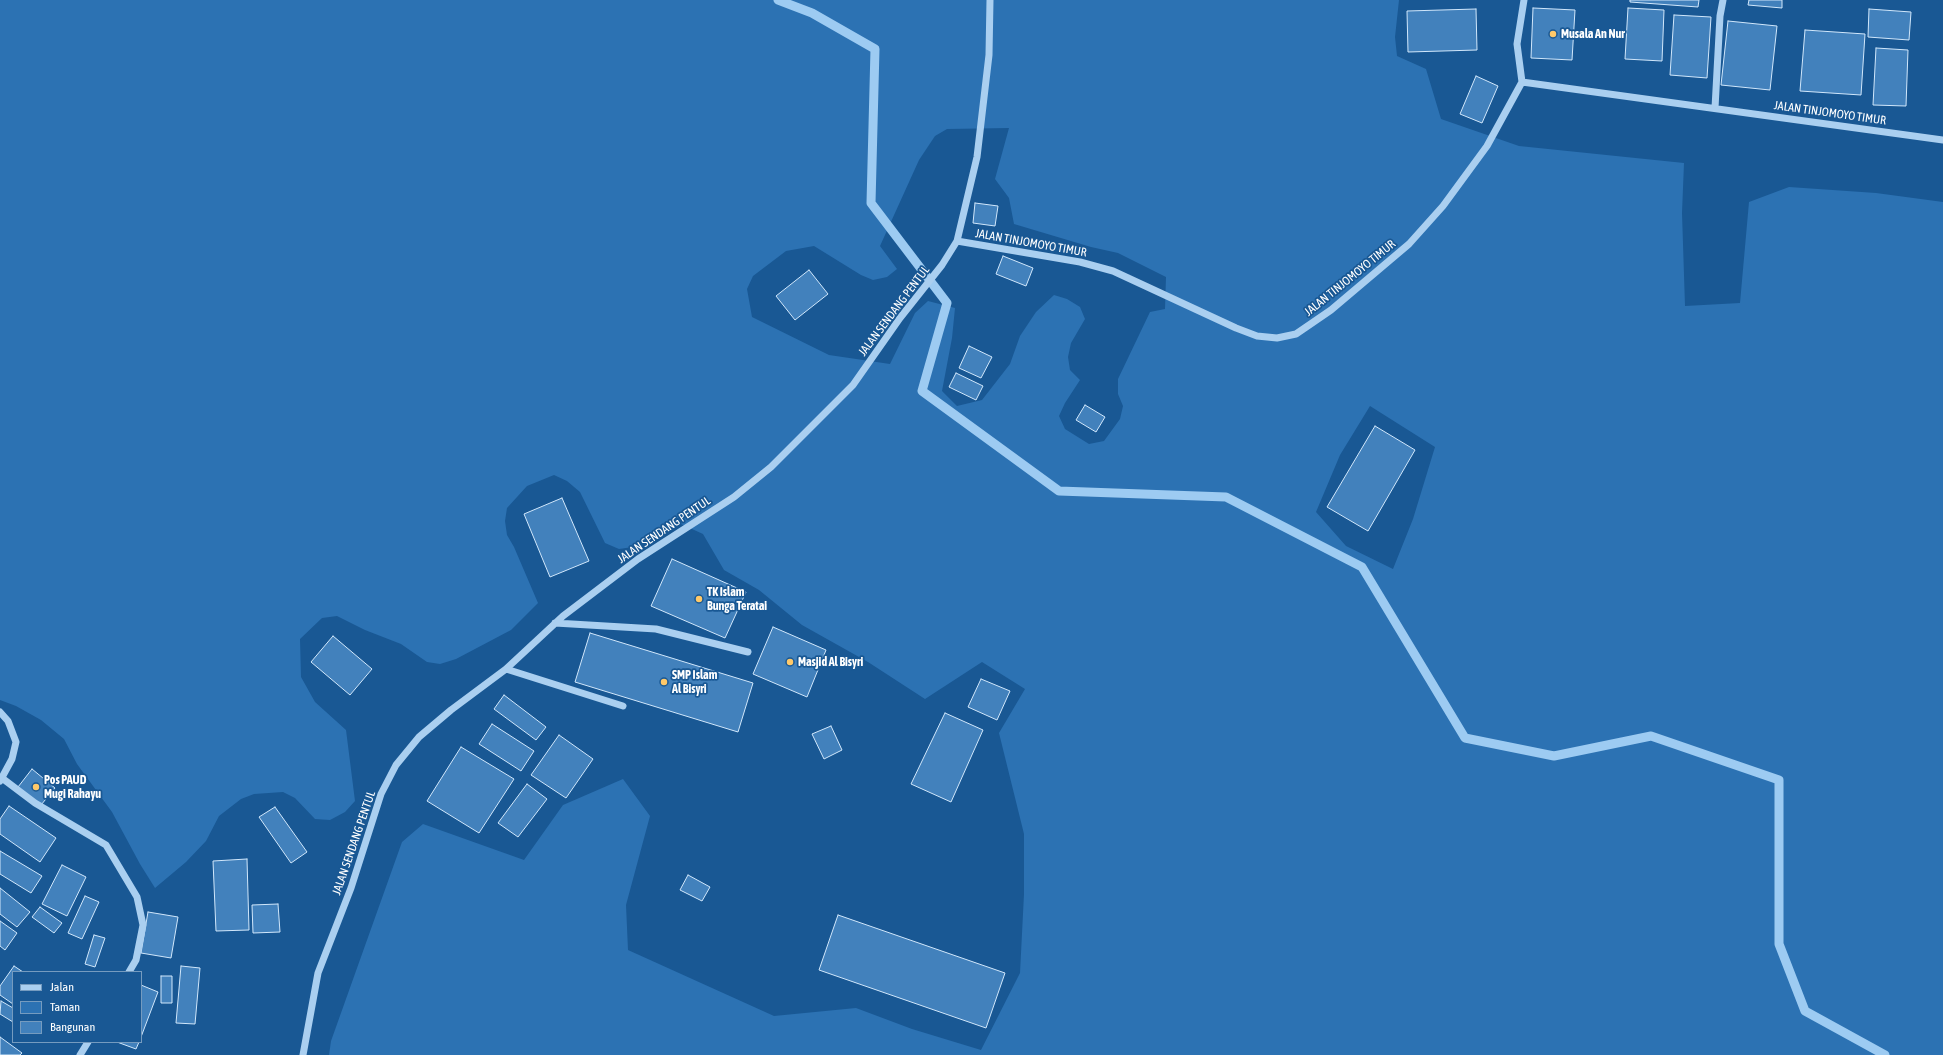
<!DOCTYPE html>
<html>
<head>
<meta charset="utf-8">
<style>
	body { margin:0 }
	#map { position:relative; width:1943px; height:1055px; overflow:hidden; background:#195894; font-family:"Asap Condensed",sans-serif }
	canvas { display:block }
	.legend { position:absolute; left:12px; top:971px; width:130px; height:72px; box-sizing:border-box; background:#195894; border:1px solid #759bbf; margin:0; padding:5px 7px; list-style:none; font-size:12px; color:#fff }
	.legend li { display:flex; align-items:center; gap:8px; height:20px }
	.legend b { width:20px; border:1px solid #759bbf }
</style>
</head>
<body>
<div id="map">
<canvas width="1943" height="1055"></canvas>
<ul class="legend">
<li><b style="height:5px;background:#aacff0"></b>Jalan</li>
<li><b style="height:11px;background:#2c72b3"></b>Taman</li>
<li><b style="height:11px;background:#4281bc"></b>Bangunan</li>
</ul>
</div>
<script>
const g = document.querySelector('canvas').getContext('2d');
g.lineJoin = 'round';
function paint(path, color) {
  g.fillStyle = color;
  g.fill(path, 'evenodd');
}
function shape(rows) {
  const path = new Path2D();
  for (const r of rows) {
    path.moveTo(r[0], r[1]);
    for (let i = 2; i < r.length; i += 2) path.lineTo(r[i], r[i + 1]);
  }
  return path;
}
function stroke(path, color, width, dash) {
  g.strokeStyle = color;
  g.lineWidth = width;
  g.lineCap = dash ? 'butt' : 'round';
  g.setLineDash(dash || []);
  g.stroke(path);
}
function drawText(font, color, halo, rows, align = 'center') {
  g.font = font + ' "Asap Condensed",sans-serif';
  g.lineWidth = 3.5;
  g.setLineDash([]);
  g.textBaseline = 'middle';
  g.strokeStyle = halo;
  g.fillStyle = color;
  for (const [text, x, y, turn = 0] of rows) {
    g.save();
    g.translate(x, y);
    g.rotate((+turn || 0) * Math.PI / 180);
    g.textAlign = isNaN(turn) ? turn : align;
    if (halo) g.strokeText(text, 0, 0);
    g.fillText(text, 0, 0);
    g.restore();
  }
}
const green = shape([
	[0,0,1399,0,1395,37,1397,56,1426,69,1441,119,1519,146,1684,163,1682,213,1685,306,1740,303,1749,202,1789,187,1876,193,1943,202,1943,1055,329,1055,331,1041,402,842,423,824,524,860,563,805,623,779,650,816,626,905,628,950,774,1016,856,1008,912,1029,981,1050,1020,973,1024,894,1024,834,999,733,1025,689,982,662,925,699,868,662,802,625,759,590,724,570,703,534,672,520,633,547,619,549,605,543,580,492,567,481,554,475,527,486,507,508,505,521,507,535,514,547,538,603,511,630,456,659,440,664,427,662,401,644,365,630,337,616,322,618,300,639,301,677,315,702,346,730,355,801,345,812,330,820,315,819,295,798,283,792,254,794,241,799,219,816,206,841,186,862,155,888,140,864,112,812,77,764,64,739,41,720,16,706,0,700],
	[1009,128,995,179,1009,198,1014,224,1091,247,1118,253,1166,277,1165,309,1150,312,1118,379,1118,394,1123,406,1120,419,1104,441,1089,444,1065,429,1059,416,1065,403,1080,380,1070,370,1068,357,1071,343,1085,319,1080,307,1067,299,1054,295,1036,312,1020,336,1010,364,982,400,957,406,942,391,952,338,955,308,928,301,915,313,890,364,829,355,752,317,747,289,753,276,786,251,814,246,861,275,873,280,887,277,897,269,880,246,919,160,935,136,947,129],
	[1370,406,1435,447,1413,519,1393,569,1346,546,1316,512,1340,455]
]);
const stream = shape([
	[778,0,812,13,875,49,871,203,947,303,922,391,1059,491,1226,497,1362,567,1465,738,1554,756,1651,736,1779,780,1779,944,1805,1011,1885,1055]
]);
const building = shape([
	[1630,0,1699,0,1698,7,1630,2,1630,0],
	[1749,0,1782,0,1782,8,1748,5,1749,0],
	[1533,8,1575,10,1572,60,1531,58,1533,8],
	[1628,8,1664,10,1662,61,1625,59,1628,8],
	[1476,9,1477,50,1408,52,1407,11,1476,9],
	[1869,9,1911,12,1909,40,1868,37,1869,9],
	[1674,15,1711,17,1707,78,1670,75,1674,15],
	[1728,21,1777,26,1770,90,1721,85,1728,21],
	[1805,30,1865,34,1861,95,1800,91,1805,30],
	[1876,48,1908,50,1906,106,1873,105,1876,48],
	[1476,76,1498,86,1482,123,1460,114,1476,76],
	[975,203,998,206,995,226,973,223,975,203],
	[1003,256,1033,268,1026,286,996,274,1003,256],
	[809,270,828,294,795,320,776,296,809,270],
	[969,346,992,357,981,378,959,368,969,346],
	[956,373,983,386,976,400,949,387,956,373],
	[1085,405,1105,417,1096,432,1076,420,1085,405],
	[1375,426,1415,450,1368,531,1327,507,1375,426],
	[562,498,589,561,550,577,524,514,562,498],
	[672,559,746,592,725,638,651,606,672,559],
	[773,627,826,650,807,697,753,674,773,627],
	[590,633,753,683,738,732,575,682,590,633],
	[333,636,372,669,350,695,311,662,333,636],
	[981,679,1010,691,997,720,968,707,981,679],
	[504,695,546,727,536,740,494,709,504,695],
	[945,713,983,730,951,802,911,784,945,713],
	[492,724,534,751,521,771,479,744,492,724],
	[831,726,842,750,824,759,812,734,831,726],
	[559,735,593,759,566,798,531,775,559,735],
	[461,747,514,779,479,833,427,801,461,747],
	[32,769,55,788,41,805,18,787,32,769],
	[527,784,547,799,518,837,498,823,527,784],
	[9,806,56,838,40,862,0,834,0,819,9,806],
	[275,807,307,852,291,863,259,817,275,807],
	[0,851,42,876,31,893,0,874,0,851],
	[247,859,249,930,216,931,213,861,247,859],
	[62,865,86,877,67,916,42,904,62,865],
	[688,875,710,887,702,901,680,890,688,875],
	[0,888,30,912,17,927,0,914,0,888],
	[85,896,99,902,82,939,68,933,85,896],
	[278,904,280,932,253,933,252,905,278,904],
	[40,907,62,923,54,933,32,917,40,907],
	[148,912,178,917,171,958,141,953,148,912],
	[838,915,1005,973,986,1028,819,970,838,915],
	[0,921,17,933,5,950,0,946,0,921],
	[94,935,105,938,95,967,85,964,94,935],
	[14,966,23,972,13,972,13,1004,0,995,0,986,14,966],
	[181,966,200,968,195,1024,176,1023,181,966],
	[161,976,172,976,172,1003,161,1003,161,976],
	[141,985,158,992,141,1037,141,985],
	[1,1001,13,1008,13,1022,0,1014,1,1001],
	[0,1037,22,1053,20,1055,0,1055,0,1037],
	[117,1042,139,1042,136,1049,117,1042]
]);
const minor = shape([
	[1522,82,1943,140],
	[1715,108,1720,16,1723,0],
	[957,241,1080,262,1113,271,1236,328,1257,336,1277,338,1296,334,1331,310,1409,244,1443,206,1487,146,1522,82,1517,44,1524,0],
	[555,623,656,629,748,652],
	[506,669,623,706],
	[0,712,8,721,16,742,12,759,0,781],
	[2,778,35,803,106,845,137,897,143,925,136,960,129,972],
	[80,1055,88,1042],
	[303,1055,318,973,351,888,381,794,396,765,419,737,451,710,506,669,563,616,638,559,734,497,771,467,853,385,900,318,942,265,957,241,977,157,989,55,990,0]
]);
const markers = [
	[1553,34,4,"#ffc969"],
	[699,599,4,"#ffc969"],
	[790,662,4,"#ffc969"],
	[664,682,4,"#ffc969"],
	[36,787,4,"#ffc969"]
];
const poiNames = [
	["Musala An Nur",1561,34],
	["TK Islam",707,592],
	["Bunga Teratai",707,606],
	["Masjid Al Bisyri",798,662],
	["SMP Islam",672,675],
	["Al Bisyri",672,689],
	["Pos PAUD",44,780],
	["Mugi Rahayu",44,794]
];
const streetNames = [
	["JALAN TINJOMOYO TIMUR",1830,113,8],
	["JALAN TINJOMOYO TIMUR",1031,243,10],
	["JALAN TINJOMOYO TIMUR",1350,278,-39],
	["JALAN SENDANG PENTUL",894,311,-53],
	["JALAN SENDANG PENTUL",664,530,-34],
	["JALAN SENDANG PENTUL",354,843,-71]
];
paint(green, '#2c72b3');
stroke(stream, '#9dcbf2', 9);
paint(building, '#4281bc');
stroke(building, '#d1e7fb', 1);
stroke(minor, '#aacff0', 7);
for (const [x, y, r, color] of markers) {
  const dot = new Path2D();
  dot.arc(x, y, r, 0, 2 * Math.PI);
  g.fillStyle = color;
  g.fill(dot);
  stroke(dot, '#195894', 1.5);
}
drawText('bold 12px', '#fff', '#195894', poiNames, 'left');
drawText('12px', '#fff', '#195894', streetNames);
</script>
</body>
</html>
